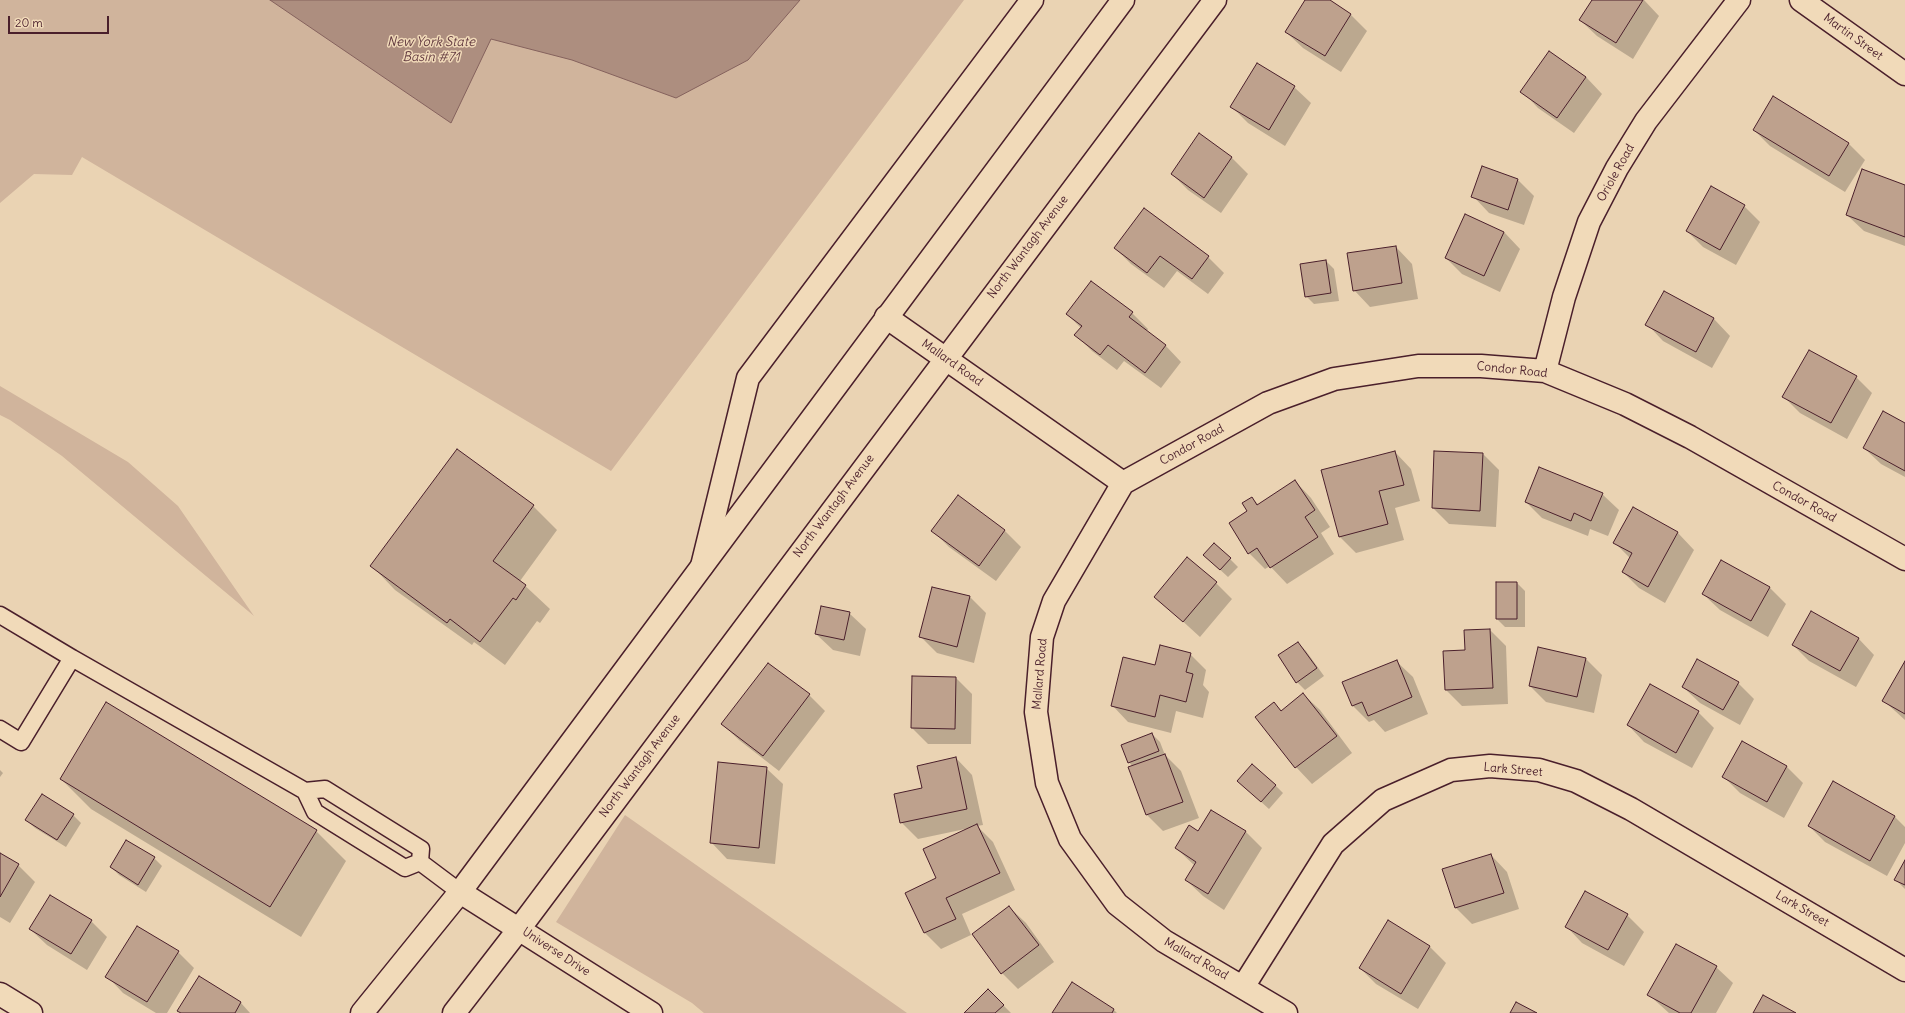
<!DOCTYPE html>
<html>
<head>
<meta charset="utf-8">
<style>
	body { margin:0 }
	#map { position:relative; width:1905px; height:1013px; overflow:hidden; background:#ead3b3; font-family:Delius,sans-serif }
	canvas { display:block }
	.scale { position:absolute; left:8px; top:16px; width:101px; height:18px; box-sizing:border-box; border:2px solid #4a1f2b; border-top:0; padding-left:5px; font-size:12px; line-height:14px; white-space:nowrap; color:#4a1f2b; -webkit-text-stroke:3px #f1dab9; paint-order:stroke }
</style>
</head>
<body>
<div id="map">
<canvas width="1905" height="1013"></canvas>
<div class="scale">20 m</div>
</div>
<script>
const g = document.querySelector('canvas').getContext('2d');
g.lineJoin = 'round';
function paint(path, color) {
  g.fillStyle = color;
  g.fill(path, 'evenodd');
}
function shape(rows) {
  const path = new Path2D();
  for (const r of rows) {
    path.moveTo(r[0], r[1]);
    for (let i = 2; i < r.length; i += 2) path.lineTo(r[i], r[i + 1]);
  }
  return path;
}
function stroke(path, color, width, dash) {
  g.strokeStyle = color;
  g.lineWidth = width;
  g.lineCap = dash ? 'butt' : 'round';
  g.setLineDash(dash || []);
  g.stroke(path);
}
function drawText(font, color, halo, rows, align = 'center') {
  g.font = font + ' Delius,sans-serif';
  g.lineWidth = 3;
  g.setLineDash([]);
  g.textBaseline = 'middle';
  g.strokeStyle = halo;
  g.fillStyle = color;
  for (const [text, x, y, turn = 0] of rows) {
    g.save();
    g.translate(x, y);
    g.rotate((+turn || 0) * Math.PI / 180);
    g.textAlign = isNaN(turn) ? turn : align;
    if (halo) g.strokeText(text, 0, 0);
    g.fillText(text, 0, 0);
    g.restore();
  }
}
const green = shape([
	[0,0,964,0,611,471,82,157,72,175,34,174,0,203],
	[0,386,128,462,178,506,254,616,62,456,10,420,0,415],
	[625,815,907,1013,704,1013,692,1003,556,922]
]);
const water = shape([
	[270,0,800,0,748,60,676,98,572,60,491,39,451,123,270,0]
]);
const shadow = shape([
	[1306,0,1328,0,1351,15,1367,31,1341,72,1303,48,1286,32],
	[1593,0,1644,0,1659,16,1633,59,1597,36,1580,20],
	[1549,52,1586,77,1602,94,1574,133,1538,108,1522,91],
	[1257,64,1294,87,1311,103,1285,146,1248,123,1232,107],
	[1774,98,1849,144,1865,160,1845,192,1770,146,1754,130],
	[1231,157,1248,174,1221,213,1188,190,1172,174],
	[1483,167,1518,180,1534,196,1524,225,1489,213,1473,196],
	[1905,186,1905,246,1864,231,1847,215],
	[1744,206,1760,222,1736,265,1703,247,1687,231],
	[1504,232,1520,249,1500,292,1462,274,1446,258],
	[1396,247,1412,264,1418,299,1370,307,1354,290],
	[1115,248,1208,257,1224,273,1208,294,1177,271,1164,288,1131,264],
	[1326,261,1334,269,1339,301,1314,304,1306,296],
	[1665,292,1714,319,1730,336,1712,368,1663,341,1647,324],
	[1132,313,1148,329,1146,332,1165,345,1181,362,1161,388,1124,361,1117,370,1092,351,1076,335,1081,328,1067,314],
	[1856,377,1872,393,1847,439,1800,413,1784,397],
	[1905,424,1905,477,1881,464,1864,448],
	[457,451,533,506,557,530,520,581,550,609,540,623,537,621,505,665,474,642,472,645,395,590,372,566],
	[1395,452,1411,469,1420,501,1395,508,1404,540,1356,553,1340,537],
	[1483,454,1499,470,1496,527,1449,524,1433,508],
	[1295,481,1311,498,1330,527,1321,533,1334,554,1287,584,1270,566,1265,569,1249,553,1248,511,1252,498,1259,505],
	[1602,494,1619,510,1608,536,1590,529,1588,536,1542,518,1526,502],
	[958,496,1005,531,1021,547,996,581,949,547,933,531],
	[1633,509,1678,533,1694,550,1665,603,1639,588,1623,572,1630,558,1615,543],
	[1204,555,1230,559,1238,567,1228,577],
	[1721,561,1770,588,1786,604,1768,637,1720,610,1703,594],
	[1216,583,1232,599,1200,637,1155,596],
	[1497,583,1517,583,1525,591,1525,627,1505,627,1497,619],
	[933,588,970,597,986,613,974,663,937,653,921,637],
	[849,613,866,629,860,656,833,650,816,634],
	[1490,630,1506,646,1508,704,1462,706,1446,690,1445,652,1466,651],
	[1858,638,1874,655,1856,687,1809,661,1793,645],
	[1298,643,1306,651,1324,676,1305,690,1297,682],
	[1539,648,1586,659,1602,675,1594,713,1546,702,1530,686],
	[1190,654,1206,670,1203,685,1209,692,1203,718,1176,711,1171,733,1128,722,1112,705,1156,666],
	[1396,661,1413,677,1428,714,1385,732,1374,720,1369,722,1353,706,1343,683],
	[1905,663,1905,720,1884,701],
	[956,678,972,694,971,744,928,744,912,728],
	[1738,683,1754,699,1740,725,1700,703,1683,687],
	[1303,694,1320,710,1352,753,1312,784,1296,767,1257,717,1274,704,1282,711],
	[809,695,825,711,779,771,739,740,722,724],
	[1698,712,1714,728,1692,768,1644,742,1628,725],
	[1152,734,1160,742,1165,755,1181,771,1199,818,1163,831,1147,815,1133,767,1129,762],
	[1743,743,1787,767,1803,783,1784,818,1740,793,1724,777],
	[956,758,972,775,983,825,977,826,993,842,1015,890,962,914,971,935,941,949,925,933,906,893,938,879,970,828,918,839,901,822,923,789],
	[766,768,783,784,775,864,727,859,711,842],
	[0,770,3,773,0,777],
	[61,779,316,831,346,861,301,937,91,809],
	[1238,781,1275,785,1283,793,1269,809],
	[1212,811,1246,832,1262,848,1224,910,1203,896,1186,880,1195,866,1176,848,1199,832],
	[73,815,81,823,66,847,35,828,26,820],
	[1895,817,1905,827,1905,843,1887,876,1825,842,1809,826],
	[127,842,154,858,162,866,146,892,119,875,111,867],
	[0,855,18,865,35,882,10,923,0,917],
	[1491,855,1507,872,1519,909,1472,924,1456,908,1444,870],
	[1905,862,1905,889,1896,880],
	[1009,907,1026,923,1054,962,1018,989,1002,973],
	[1627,915,1644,932,1624,966,1582,943,1566,926],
	[91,921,107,937,87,970,47,945,30,929],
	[1388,922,1430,947,1446,963,1418,1009,1376,984,1360,968],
	[178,952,194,968,167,1013,156,1013,123,993,107,976],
	[1716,967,1733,983,1716,1013,1669,1013,1649,995],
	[199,978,241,1003,250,1013,181,1013],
	[1072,983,1114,1010,1117,1013,1053,1013],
	[988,990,1011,1013,964,1013]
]);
const building = shape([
	[1305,0,1330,0,1351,14,1325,56,1285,32,1305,0],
	[1592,0,1643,0,1616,43,1579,20,1592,0],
	[1549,51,1586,77,1557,118,1520,92,1549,51],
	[1257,63,1295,86,1269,130,1230,107,1257,63],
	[1773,96,1849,143,1829,176,1753,130,1773,96],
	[1199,133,1232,157,1204,198,1171,174,1199,133],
	[1482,166,1518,179,1508,210,1471,197,1482,166],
	[1862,169,1905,185,1905,237,1846,215,1862,169],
	[1711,186,1745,205,1720,250,1686,231,1711,186],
	[1144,208,1209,256,1192,279,1160,256,1147,273,1114,248,1144,208],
	[1465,214,1504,232,1484,276,1445,258,1465,214],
	[1396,246,1402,283,1353,291,1347,253,1396,246],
	[1326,260,1331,293,1305,297,1300,264,1326,260],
	[1091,281,1133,312,1129,317,1166,345,1145,373,1108,345,1100,355,1074,335,1082,326,1066,314,1091,281],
	[1664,291,1714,318,1696,352,1645,325,1664,291],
	[1809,350,1857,376,1831,423,1782,397,1809,350],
	[1883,411,1905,423,1905,471,1863,448,1883,411],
	[457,449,534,505,493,561,526,585,516,600,513,598,480,642,450,619,447,623,370,566,457,449],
	[1395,451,1404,485,1379,491,1388,524,1339,537,1321,470,1395,451],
	[1434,451,1483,453,1480,511,1432,508,1434,451],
	[1539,467,1603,493,1591,521,1574,513,1571,521,1525,502,1539,467],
	[1295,480,1315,510,1305,517,1318,537,1270,568,1257,548,1248,554,1229,523,1247,511,1242,503,1252,497,1257,505,1295,480],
	[958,495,1005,530,979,566,931,531,958,495],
	[1633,507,1678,532,1648,587,1622,572,1632,553,1613,543,1633,507],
	[1214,543,1231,558,1220,570,1203,555,1214,543],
	[1187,557,1217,582,1183,622,1154,597,1187,557],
	[1721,560,1770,587,1751,621,1702,594,1721,560],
	[1496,582,1517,582,1517,619,1496,619,1496,582],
	[932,587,970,596,957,647,919,637,932,587],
	[821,606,850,612,844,640,815,634,821,606],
	[1811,611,1859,638,1840,671,1792,645,1811,611],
	[1490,629,1493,688,1445,690,1443,651,1465,650,1464,630,1490,629],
	[1298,642,1317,668,1296,683,1278,655,1298,642],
	[1160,645,1191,653,1186,672,1193,674,1186,702,1160,695,1155,717,1111,706,1123,657,1155,665,1160,645],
	[1538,647,1586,658,1577,697,1529,686,1538,647],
	[1697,659,1739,682,1723,710,1682,687,1697,659],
	[1397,660,1412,697,1368,716,1362,702,1352,706,1342,682,1397,660],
	[1905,661,1905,714,1882,701,1905,661],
	[768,663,810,694,763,756,721,724,768,663],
	[912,676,956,677,955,729,911,728,912,676],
	[1650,684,1699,711,1676,753,1627,725,1650,684],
	[1303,693,1337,736,1295,768,1255,717,1274,702,1281,711,1303,693],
	[106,702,317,830,270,907,60,779,106,702],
	[1152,733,1159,751,1128,763,1121,745,1152,733],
	[1742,741,1787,766,1767,802,1722,777,1742,741],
	[1165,754,1183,802,1146,815,1128,767,1165,754],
	[956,757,967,809,900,823,894,794,922,788,917,766,956,757],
	[718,762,767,767,759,848,710,843,718,762],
	[1252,764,1276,785,1261,802,1237,781,1252,764],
	[1833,781,1895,816,1870,861,1808,826,1833,781],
	[42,794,74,814,57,840,25,820,42,794],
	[1211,810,1246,831,1208,894,1185,880,1196,862,1175,848,1189,825,1198,831,1211,810],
	[977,824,1000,873,946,898,956,919,924,933,905,893,936,878,923,849,977,824],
	[126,840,155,857,138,885,110,867,126,840],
	[0,853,19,864,0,897,0,853],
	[1491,854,1504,893,1455,908,1442,869,1491,854],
	[1905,860,1905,885,1894,880,1905,860],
	[1585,891,1628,914,1608,950,1565,927,1585,891],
	[50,895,92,920,71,954,29,929,50,895],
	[1009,906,1039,945,1001,974,972,934,1009,906],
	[1388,920,1430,946,1401,994,1359,968,1388,920],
	[137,926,179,951,147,1002,105,977,137,926],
	[1676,944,1717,966,1691,1013,1680,1013,1647,995,1676,944],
	[199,976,241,1002,235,1013,181,1013,177,1011,199,976],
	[1072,982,1114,1009,1112,1013,1052,1013,1072,982],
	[988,989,1004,1005,995,1013,964,1013,988,989],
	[1763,995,1796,1013,1753,1013,1763,995],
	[1516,1002,1537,1013,1510,1013,1516,1002]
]);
const lane = shape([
	[0,615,72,658,21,742,0,729],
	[72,658,305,791,315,812,405,868,420,862],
	[305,791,325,789,421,849,420,862],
	[420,862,460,892]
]);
const street = shape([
	[1801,0,1905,74],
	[886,317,1123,483],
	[1545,371,1564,297,1589,222,1617,168,1646,121,1739,0],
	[1123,483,1268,403,1334,379,1418,366,1481,366,1545,371,1625,404,1690,437,1905,559],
	[1123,483,1054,601,1042,637,1036,712,1047,783,1070,839,1117,904,1164,941,1286,1013],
	[702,566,748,378,1032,0],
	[460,892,651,1013],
	[1243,987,1333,844,1383,800,1451,770,1490,766,1539,770,1576,781,1631,809,1905,970],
	[0,994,31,1013],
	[454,1013,519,929,1215,0]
]);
const secondary = shape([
	[362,1013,460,892,1123,0]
]);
const streetNames = [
	["Martin Street",1853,37,36],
	["Oriole Road",1616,173,-61],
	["North Wantagh Avenue",1028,247,-53],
	["Mallard Road",952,363,35],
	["Condor Road",1512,370,6],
	["Condor Road",1192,445,-29],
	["Condor Road",1804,502,29],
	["North Wantagh Avenue",834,506,-53],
	["Mallard Road",1040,674,-85],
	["North Wantagh Avenue",640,766,-53],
	["Lark Street",1513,770,5],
	["Lark Street",1802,909,30],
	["Universe Drive",556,952,33],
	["Mallard Road",1196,959,30]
];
const waterNames = [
	["New York State",431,42],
	["Basin #71",431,57]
];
paint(green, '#d0b49c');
paint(water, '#ad8e7f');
stroke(water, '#85625d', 1);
paint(shadow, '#0003');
paint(building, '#bea18d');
stroke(building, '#4a1f2b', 1);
stroke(lane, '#4a1f2b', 19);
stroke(street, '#4a1f2b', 25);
stroke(secondary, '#4a1f2b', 25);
stroke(lane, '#f1dab9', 16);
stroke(street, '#f1dab9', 22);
stroke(secondary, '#f1dab9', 22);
drawText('12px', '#4a1f2b', '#f1dab9', streetNames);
drawText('italic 13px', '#633b40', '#f1dab9', waterNames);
</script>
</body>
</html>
